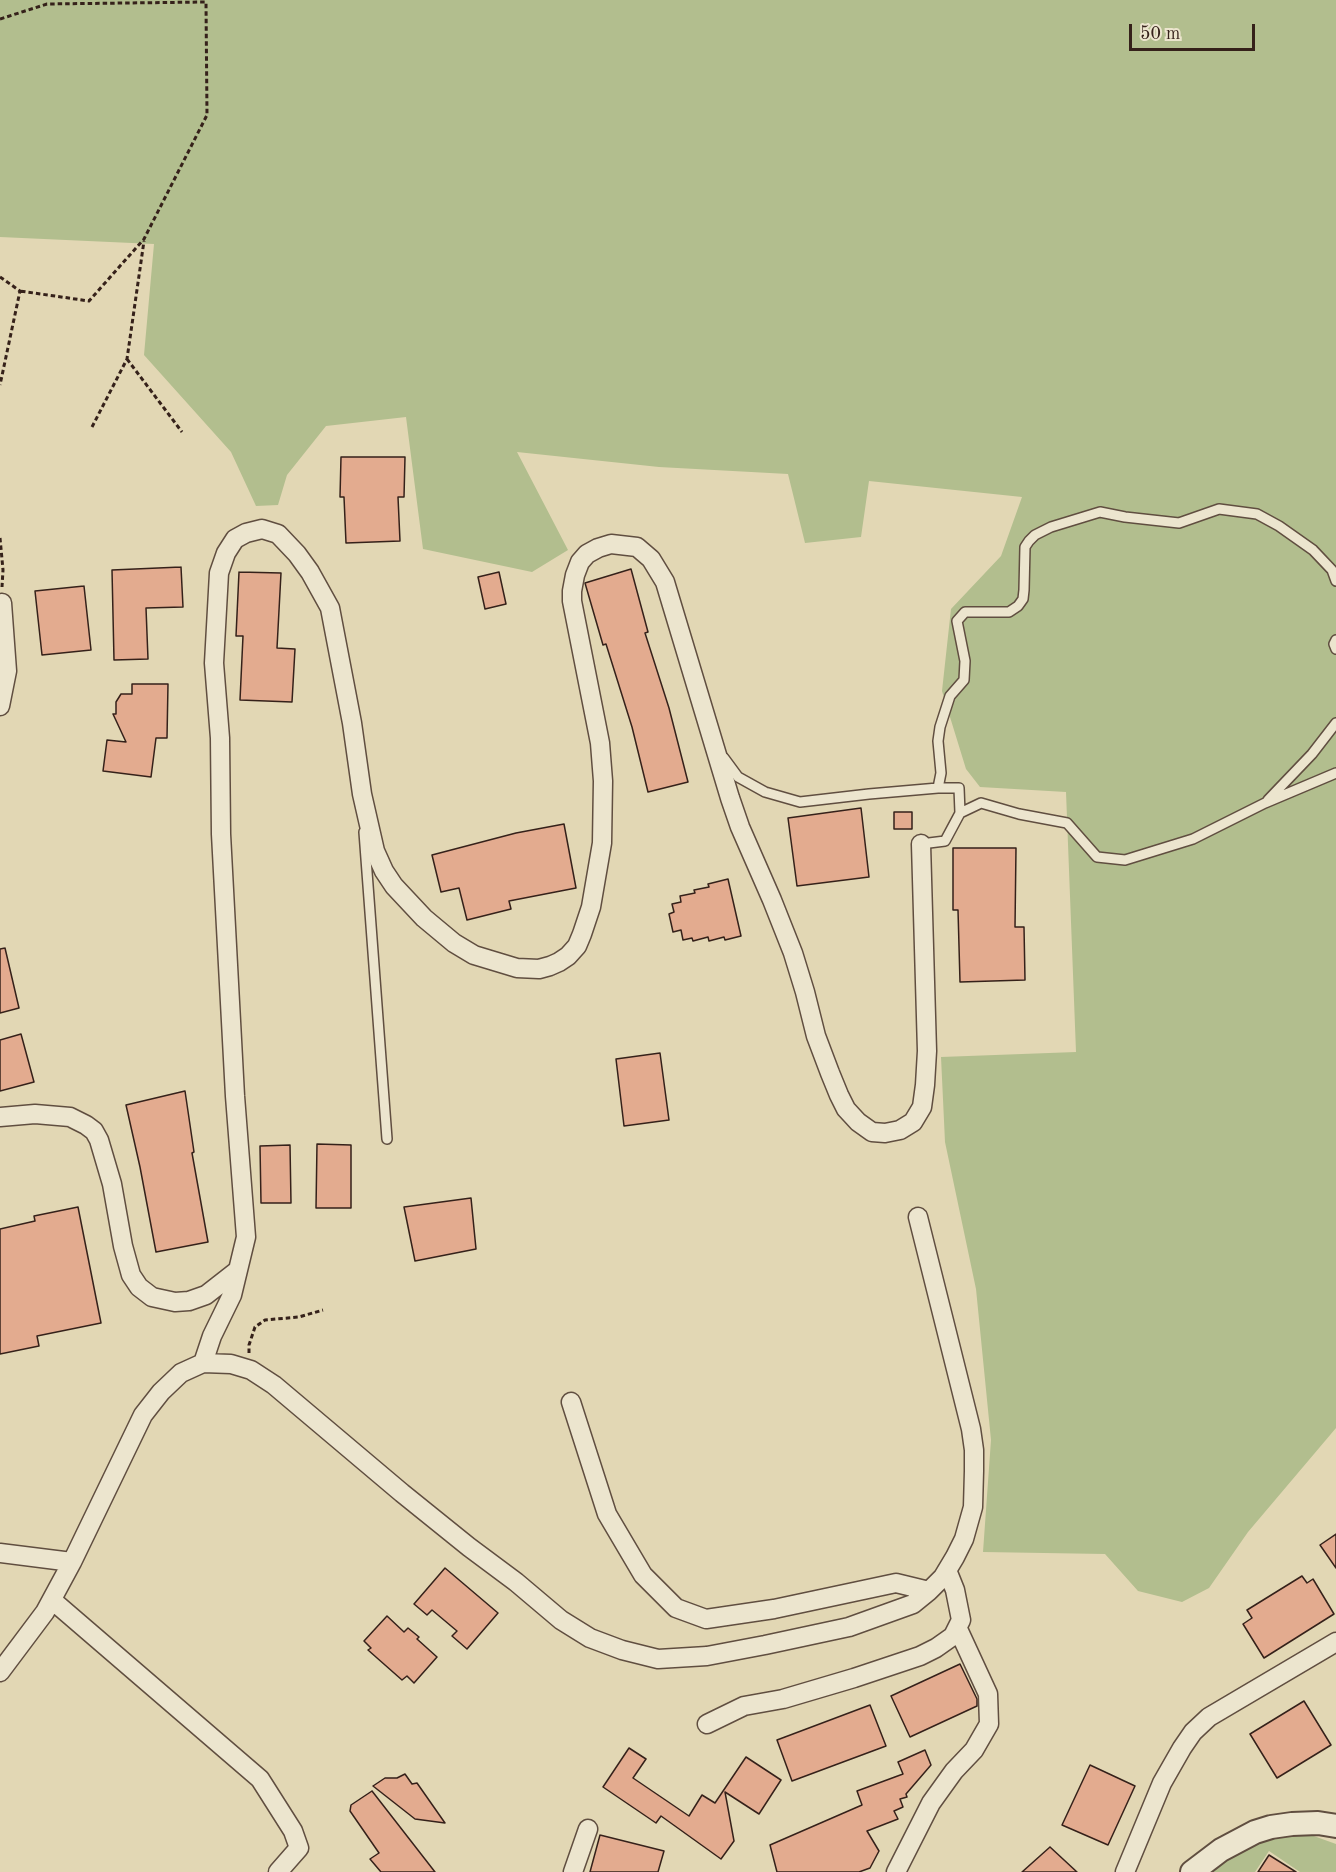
<!DOCTYPE html>
<html>
<head>
<meta charset="utf-8">
<style>
	body { margin:0 }
	#map { position:relative; width:1336px; height:1872px; overflow:hidden; background:#e2d7b4; font-family:"Old Standard TT",serif }
	canvas { display:block }
	.scale { position:absolute; left:1129px; top:24px; width:126px; height:27px; box-sizing:border-box; border:3px solid #35211a; border-top:0; padding-left:8px; font-size:18px; line-height:21px; white-space:nowrap; color:#35211a; -webkit-text-stroke:4px #ece5ce; paint-order:stroke }
</style>
</head>
<body>
<div id="map">
<canvas width="1336" height="1872"></canvas>
<div class="scale">50 m</div>
</div>
<script>
const g = document.querySelector('canvas').getContext('2d');
g.lineJoin = 'round';
function paint(path, color) {
  g.fillStyle = color;
  g.fill(path, 'evenodd');
}
function shape(rows) {
  const path = new Path2D();
  for (const r of rows) {
    path.moveTo(r[0], r[1]);
    for (let i = 2; i < r.length; i += 2) path.lineTo(r[i], r[i + 1]);
  }
  return path;
}
function stroke(path, color, width, dash) {
  g.strokeStyle = color;
  g.lineWidth = width;
  g.lineCap = dash ? 'butt' : 'round';
  g.setLineDash(dash || []);
  g.stroke(path);
}
const green = shape([
	[0,0,1336,0,1336,1428,1248,1532,1209,1588,1182,1602,1138,1591,1105,1554,983,1552,991,1440,976,1289,945,1142,941,1057,1076,1052,1066,792,980,787,966,769,942,691,951,609,1001,556,1022,497,869,481,861,537,805,543,788,474,659,467,517,452,568,550,532,572,423,549,406,417,326,426,287,475,278,505,256,506,231,452,144,355,154,244,0,237],
	[1290,1833,1311,1835,1336,1844,1336,1872,1300,1872,1269,1851,1255,1872,1209,1872,1223,1860,1258,1841]
]);
const building = shape([
	[341,457,405,457,404,497,398,497,400,541,346,543,344,497,340,497,341,457],
	[181,567,183,607,146,608,148,659,114,660,112,570,181,567],
	[631,569,648,632,645,633,669,708,688,782,648,792,632,727,606,644,603,645,585,583,631,569],
	[239,572,281,573,277,648,295,649,292,702,240,700,243,636,236,636,239,572],
	[499,572,506,604,485,609,478,577,499,572],
	[84,586,91,650,42,655,35,591,84,586],
	[132,684,168,684,167,738,156,738,151,777,103,771,107,740,126,742,113,714,116,714,116,702,121,694,132,694,132,684],
	[861,808,869,877,797,886,788,818,861,808],
	[894,812,912,812,912,829,894,829,894,812],
	[564,824,576,888,509,901,511,909,467,920,459,888,441,892,432,855,516,833,564,824],
	[953,848,1016,848,1015,927,1024,927,1025,980,960,982,958,910,953,910,953,848],
	[728,879,741,936,725,940,724,937,709,941,708,937,693,941,692,938,683,940,681,930,673,932,669,914,674,912,672,904,681,902,680,896,695,893,694,890,709,887,708,884,728,879],
	[5,948,19,1008,0,1013,0,949,5,948],
	[21,1034,34,1082,0,1091,0,1040,21,1034],
	[660,1053,669,1120,624,1126,616,1059,660,1053],
	[185,1091,194,1152,192,1153,208,1242,156,1252,140,1167,126,1105,185,1091],
	[317,1144,351,1145,351,1208,316,1208,317,1144],
	[290,1145,291,1203,261,1203,260,1146,290,1145],
	[471,1198,476,1249,415,1261,404,1207,471,1198],
	[78,1207,101,1323,37,1336,39,1346,0,1354,0,1229,35,1221,34,1216,78,1207],
	[1336,1534,1336,1568,1320,1545,1336,1534],
	[445,1568,498,1613,467,1649,452,1636,457,1631,432,1610,427,1615,414,1604,445,1568],
	[1302,1576,1307,1583,1313,1579,1334,1614,1264,1658,1243,1624,1252,1618,1247,1610,1302,1576],
	[387,1616,404,1632,408,1628,419,1637,417,1639,437,1657,414,1683,407,1676,402,1680,368,1650,371,1648,364,1641,387,1616],
	[960,1664,977,1699,977,1706,910,1737,891,1696,960,1664],
	[1304,1701,1331,1745,1277,1778,1250,1734,1304,1701],
	[870,1705,886,1746,792,1781,777,1740,870,1705],
	[629,1748,646,1759,633,1778,689,1816,702,1795,715,1803,746,1757,781,1780,759,1814,725,1792,734,1841,721,1859,661,1816,656,1823,603,1787,629,1748],
	[925,1750,931,1765,906,1794,907,1797,900,1799,903,1807,894,1811,898,1819,867,1831,879,1851,870,1868,859,1872,777,1872,770,1845,862,1805,857,1791,903,1774,898,1762,925,1750],
	[1090,1765,1135,1786,1108,1845,1062,1825,1090,1765],
	[405,1774,412,1784,417,1783,445,1823,415,1819,373,1786,385,1778,397,1778,405,1774],
	[372,1791,435,1872,381,1872,370,1859,379,1853,350,1811,351,1805,372,1791],
	[600,1835,664,1851,658,1872,590,1872,600,1835],
	[1050,1847,1077,1872,1022,1872,1050,1847],
	[1269,1855,1296,1872,1258,1872,1269,1855]
]);
const path = shape([
	[0,19,47,4,206,2,207,115,144,239,89,301,20,291],
	[0,277,20,291,0,385],
	[127,359,182,432],
	[92,427,127,359,144,241],
	[0,538,3,570,2,587],
	[249,1353,249,1345,255,1327,265,1320,299,1317,323,1310]
]);
const service = shape([
	[1336,640,1334,644,1336,649],
	[724,758,738,777,765,792,800,802,869,794,938,788,959,788,960,813,945,841,921,844],
	[938,788,941,773,938,741,940,727,950,696,964,680,965,661,957,621,965,612,1009,612,1018,606,1023,599,1024,590,1025,547,1029,541,1035,535,1051,527,1100,512,1125,517,1179,523,1219,509,1257,514,1279,526,1313,550,1332,570,1336,581],
	[1268,800,1312,754,1336,723],
	[960,813,981,803,1019,814,1067,823,1097,857,1125,860,1193,839,1265,803,1336,773],
	[364,832,387,1139]
]);
const minor = shape([
	[0,706,7,671,2,603],
	[0,1117,35,1114,70,1117,86,1125,94,1131,99,1140,112,1184,123,1246,131,1275,139,1287,152,1297,175,1302,189,1301,206,1295,238,1270],
	[203,1363,212,1336,232,1295,246,1237,235,1096,221,834,220,738,214,663,219,573,226,553,235,539,246,533,262,529,278,534,297,554,310,572,330,608,352,723,362,794,375,851,384,871,394,886,424,918,454,943,474,955,517,968,539,969,550,966,559,962,568,956,577,946,582,934,591,907,602,843,603,781,600,743,572,601,572,591,575,575,580,562,587,554,598,548,611,544,637,547,651,559,665,582,730,798,740,827,772,900,793,953,805,992,816,1036,830,1073,839,1095,846,1109,858,1122,872,1132,885,1133,900,1130,913,1122,922,1107,925,1085,927,1051,921,844],
	[571,1402,607,1514,643,1575,676,1608,706,1619,774,1609,896,1583,929,1591],
	[0,1553,72,1562],
	[52,1600,260,1779,293,1831,299,1848,278,1872],
	[0,1672,45,1612,72,1562,143,1415,161,1392,181,1373,203,1363,231,1364,251,1370,274,1385,402,1493,469,1547,516,1582,561,1620,590,1638,622,1650,658,1659,707,1656,765,1645,849,1627,913,1604,929,1591,943,1577,955,1557,964,1539,973,1507,974,1471,974,1450,971,1429,918,1217],
	[707,1724,744,1706,783,1699,854,1678,920,1656,936,1648,953,1636,961,1620,955,1590,947,1570],
	[573,1872,588,1829],
	[896,1872,931,1803,954,1771,974,1750,989,1724,988,1694,958,1629],
	[1125,1872,1162,1783,1182,1748,1193,1732,1209,1717,1336,1642]
]);
const tertiary = shape([
	[1192,1872,1221,1850,1255,1832,1271,1827,1292,1824,1318,1823,1336,1826]
]);
paint(green, '#b2be8e');
paint(building, '#e3ab8f');
stroke(building, '#35211a', 1.5);
stroke(service, '#604e40', 12);
stroke(minor, '#604e40', 21);
stroke(tertiary, '#604e40', 26);
stroke(path, '#35211a', 3, [4.5, 3]);
stroke(service, '#ece5ce', 9);
stroke(minor, '#ece5ce', 18);
stroke(tertiary, '#ece5ce', 22);
</script>
</body>
</html>
